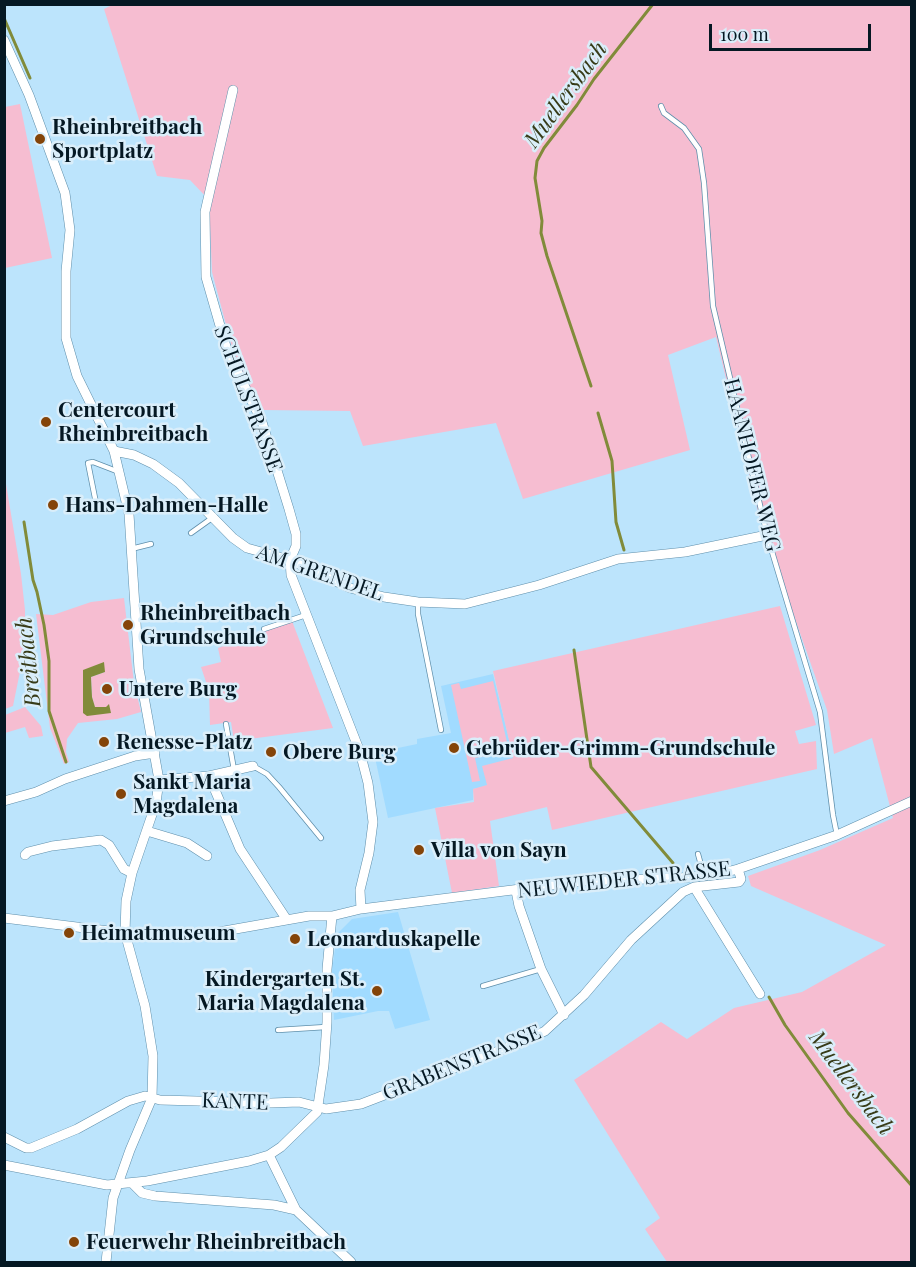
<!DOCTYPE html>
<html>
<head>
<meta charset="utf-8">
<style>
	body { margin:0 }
	#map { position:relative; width:916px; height:1267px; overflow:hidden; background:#bce4fc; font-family:"Playfair Display",serif }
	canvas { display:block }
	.frame { position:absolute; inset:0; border:6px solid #051823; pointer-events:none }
	.scale { position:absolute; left:709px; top:24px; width:162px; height:27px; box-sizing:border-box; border:3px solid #051823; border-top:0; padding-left:8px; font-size:18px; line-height:21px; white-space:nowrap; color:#051823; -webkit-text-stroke:4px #daeefa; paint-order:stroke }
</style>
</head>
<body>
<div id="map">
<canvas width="916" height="1267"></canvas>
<div class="frame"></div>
<div class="scale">100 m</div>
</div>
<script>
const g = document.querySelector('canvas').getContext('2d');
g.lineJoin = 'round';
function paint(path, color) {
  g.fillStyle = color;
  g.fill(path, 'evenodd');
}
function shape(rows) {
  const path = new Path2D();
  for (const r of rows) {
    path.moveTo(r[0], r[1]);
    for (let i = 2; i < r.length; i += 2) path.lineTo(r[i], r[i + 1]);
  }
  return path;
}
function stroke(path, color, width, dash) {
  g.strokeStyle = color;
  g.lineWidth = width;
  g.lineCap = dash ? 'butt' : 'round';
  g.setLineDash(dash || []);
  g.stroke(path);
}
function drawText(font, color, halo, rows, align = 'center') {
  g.font = font + ' "Playfair Display",serif';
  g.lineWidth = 5;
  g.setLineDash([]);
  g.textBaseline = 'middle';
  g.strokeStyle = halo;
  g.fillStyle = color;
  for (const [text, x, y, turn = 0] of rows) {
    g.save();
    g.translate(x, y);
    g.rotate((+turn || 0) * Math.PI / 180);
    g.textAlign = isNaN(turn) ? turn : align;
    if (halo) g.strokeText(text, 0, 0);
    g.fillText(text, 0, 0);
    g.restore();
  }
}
const built = shape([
	[493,674,514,759,487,786,473,789,473,800,388,818,374,753,417,744,417,739,451,733,441,686],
	[398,912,430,1020,395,1029,389,1011,378,1011,334,1020,332,970,337,934,352,919]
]);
const green = shape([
	[114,4,911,5,911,1262,667,1262,645,1229,660,1218,574,1080,661,1022,687,1039,734,1008,802,992,886,945,751,886,748,876,820,850,893,818,872,738,834,754,827,710,759,516,716,337,668,355,690,450,523,499,496,423,363,446,350,411,261,410,233,351,212,272,209,200,190,180,157,176,104,9],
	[20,104,52,258,5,268,5,107],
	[4,472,21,574,25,610,25,647,13,706,5,709],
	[124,598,134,683,141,712,117,719,78,723,67,739,66,752,69,762,64,764,50,728,36,614,53,615,91,602],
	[83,670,105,672,91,677,92,697,95,708,106,707,83,713],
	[780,606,816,725,795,731,799,744,816,741,817,769,552,830,547,807,490,821,499,886,452,893,435,808,474,802,473,789,487,785,482,766,513,758,493,671],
	[292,621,333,728,234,741,231,722,210,725,209,691,201,667,221,662,218,648],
	[493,681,509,751,475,758,480,781,472,782,451,685,459,683,461,689],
	[25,707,41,726,43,736,29,738,25,727,5,733,5,715]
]);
const water = shape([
	[104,662,105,672,91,677,92,697,95,707,106,707,109,704,111,713,87,716,83,713,83,670]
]);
const stream = shape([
	[4,18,30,78],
	[591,386,547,256,541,233,542,221,535,178,537,161,544,148,577,105,594,79,653,4],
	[598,413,612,461,616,522,624,550],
	[24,522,33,580,37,592,44,625,49,661,49,711,66,762],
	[574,650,591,767,673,863],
	[769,997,785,1025,848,1113,912,1186]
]);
const service = shape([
	[661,106,664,113,684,128,699,149,704,183,713,306,767,535,820,712,833,815,837,835],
	[97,508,88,463,93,462,119,472],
	[191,533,212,518],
	[131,549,151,544],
	[418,603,418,614,441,730],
	[264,629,306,615],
	[226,724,234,770],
	[253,766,267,774,279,787,321,838],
	[698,854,704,876],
	[483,986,541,969],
	[278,1030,326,1027]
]);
const minor = shape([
	[4,40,29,95,65,193,70,230,66,271,66,338,77,376,114,451,129,514,139,669,159,780,156,803,132,873,126,901,125,933,145,1006,153,1056,152,1098,130,1150,113,1198,106,1262],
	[233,90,205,212,206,277,227,350,262,422,289,509,296,534,296,546,290,560,291,575,360,752,368,783,373,822,369,853,360,890,361,909],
	[114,451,134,455,153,464,179,483,233,538,247,548,290,560,350,588,384,597,418,602,465,604,539,585,618,559,685,552,767,535],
	[209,776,240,849,287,920],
	[159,780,209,776,253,766],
	[4,801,36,792,65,779,135,756,155,753],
	[147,831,187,843,207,856],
	[25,855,28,852,52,846,101,840,109,845,124,869,132,873],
	[694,887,760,994],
	[516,891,519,906,541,969,564,1015],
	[4,918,125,933,179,935,213,933,309,916,332,916,361,909,584,881,679,878,715,875,738,869,837,835,912,801],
	[4,1137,26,1148,31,1148,77,1129,128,1101,145,1096,160,1100,271,1103,299,1102,326,1109,361,1104,527,1040,545,1031,584,995,631,940,683,892,694,887,739,882,741,879,738,869],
	[269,1155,296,1210,351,1262],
	[4,1165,107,1185,147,1181,249,1161,269,1155,281,1147,317,1112,324,1065,327,1022,327,969,332,916],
	[132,1183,142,1193,155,1196,274,1205,296,1210]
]);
const markers = [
	[40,139,6,"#844409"],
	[46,422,6,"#844409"],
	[53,505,6,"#844409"],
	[128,625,6,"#844409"],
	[107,689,6,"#844409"],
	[104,742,6,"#844409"],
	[454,748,6,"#844409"],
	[271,752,6,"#844409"],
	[121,794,6,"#844409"],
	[419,850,6,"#844409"],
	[69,933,6,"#844409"],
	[295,939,6,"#844409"],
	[377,991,6,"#844409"],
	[74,1242,6,"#844409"]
];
const poiNames = [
	["Rheinbreitbach",52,127],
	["Sportplatz",52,151],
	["Centercourt",58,410],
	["Rheinbreitbach",58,434],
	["Hans-Dahmen-Halle",65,505],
	["Rheinbreitbach",140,613],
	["Grundschule",140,637],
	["Untere Burg",119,689],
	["Renesse-Platz",116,742],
	["Gebrüder-Grimm-Grundschule",466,748],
	["Obere Burg",283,752],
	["Sankt Maria",133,782],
	["Magdalena",133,806],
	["Villa von Sayn",431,850],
	["Heimatmuseum",81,933],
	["Leonarduskapelle",307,939],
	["Kindergarten St.",365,979,"right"],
	["Maria Magdalena",365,1003,"right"],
	["Feuerwehr Rheinbreitbach",86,1242]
];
const streetNames = [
	["SCHULSTRASSE",248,399,69],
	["HAANHOFER WEG",752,465,76],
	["AM GRENDEL",320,573,19],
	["NEUWIEDER STRASSE",624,880,-6],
	["GRABENSTRASSE",462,1063,-22],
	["KANTE",235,1102,2]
];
const waterNames = [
	["Muellersbach",566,95,-54],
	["Breitbach",29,662,-96],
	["Muellersbach",851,1083,53]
];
paint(built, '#a1dbff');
paint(green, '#f6bdd1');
paint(water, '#818b3a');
stroke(stream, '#818b3a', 3);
stroke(service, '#5f8fab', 6);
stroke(minor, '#5f8fab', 10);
stroke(service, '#fff', 4.5);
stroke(minor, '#fff', 9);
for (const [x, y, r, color] of markers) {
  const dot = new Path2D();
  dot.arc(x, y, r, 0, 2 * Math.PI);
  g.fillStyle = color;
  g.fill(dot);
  stroke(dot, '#daeefa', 2);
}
drawText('bold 21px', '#051823', '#daeefa', poiNames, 'left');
drawText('21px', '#051823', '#daeefa', streetNames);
drawText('italic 22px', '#373b18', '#daeefa', waterNames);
</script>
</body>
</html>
